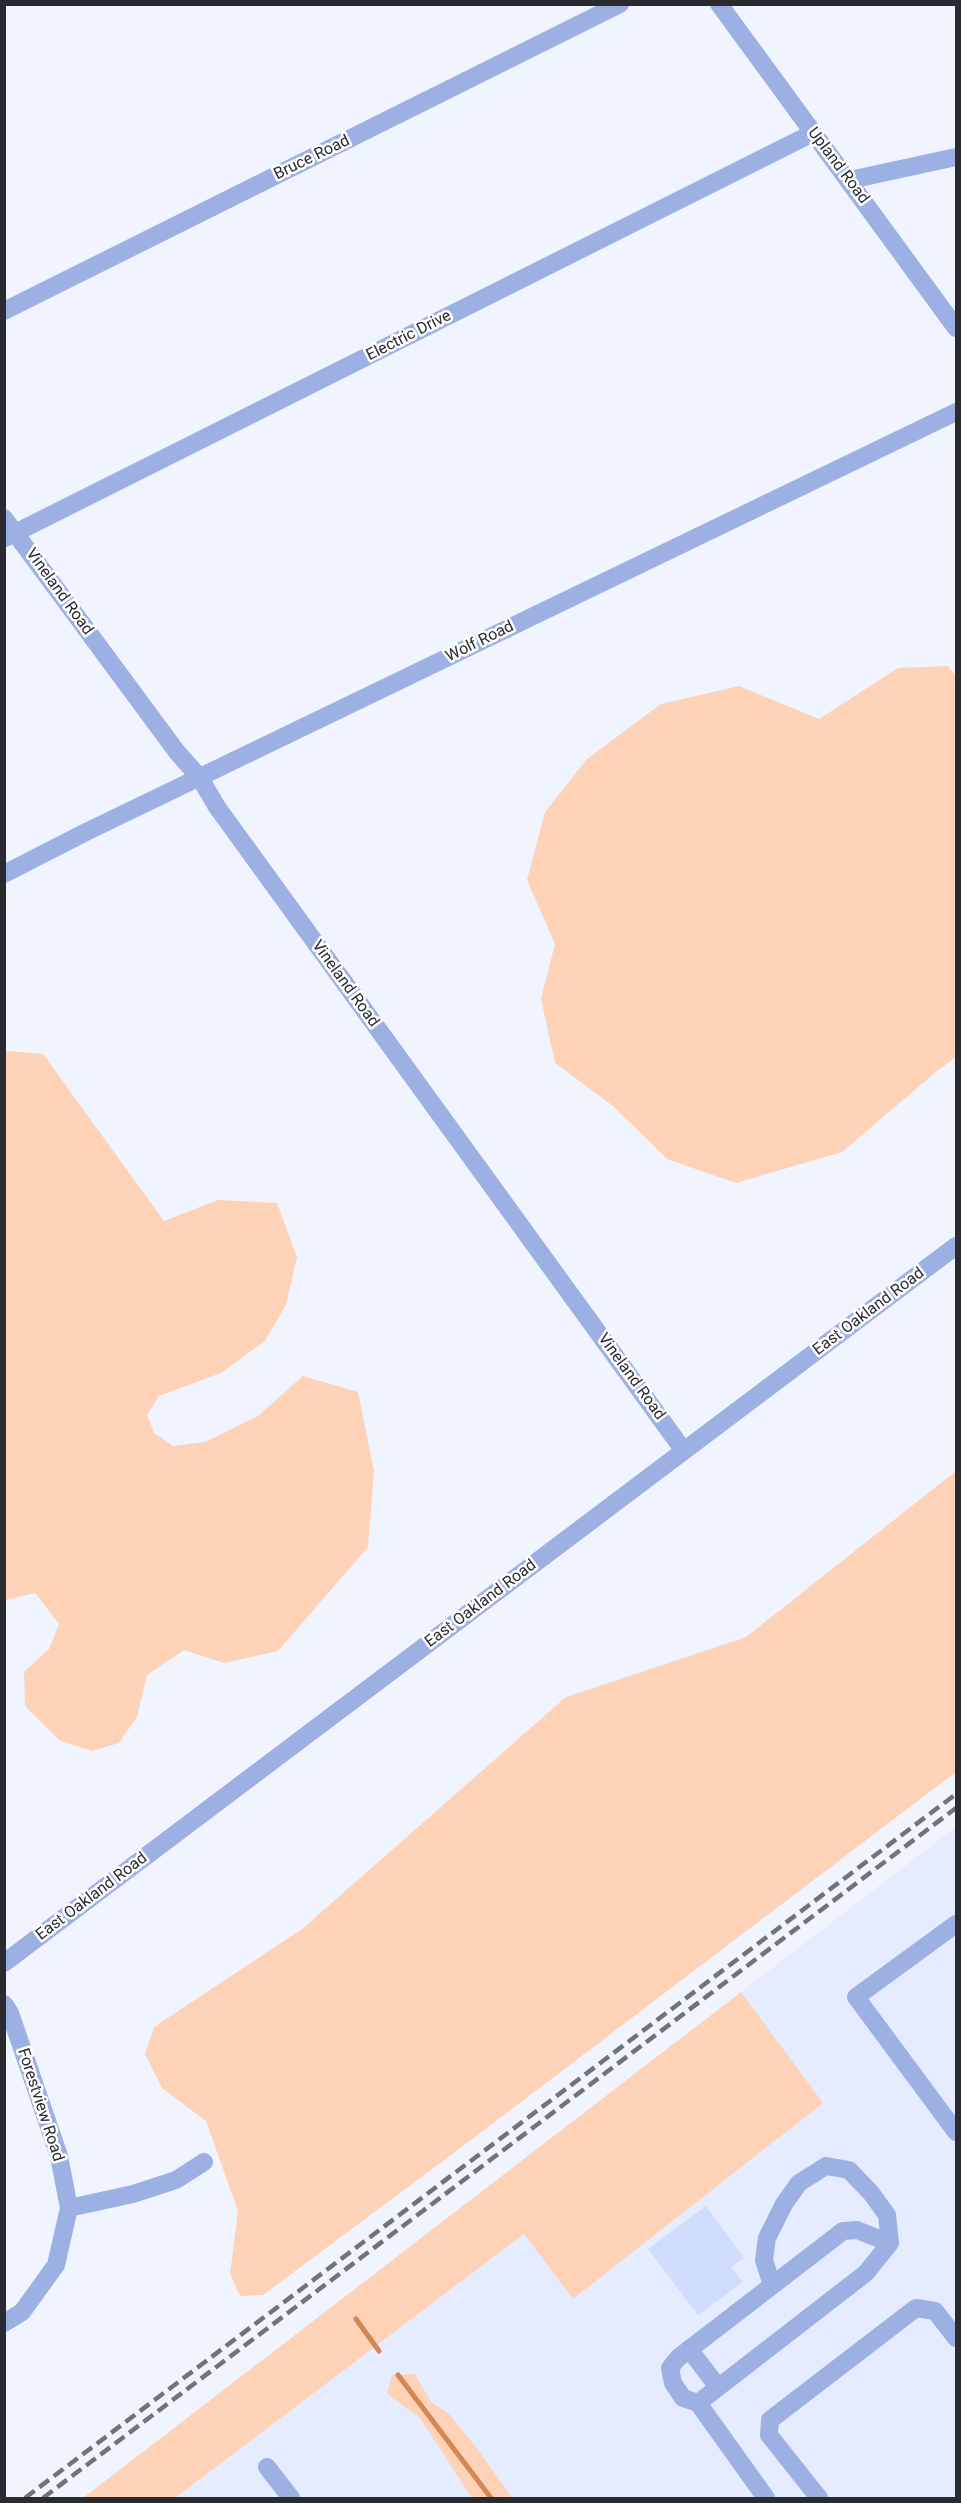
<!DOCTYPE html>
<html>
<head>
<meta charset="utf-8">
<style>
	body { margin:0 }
	#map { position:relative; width:961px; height:2503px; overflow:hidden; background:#f0f4fe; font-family:Roboto,sans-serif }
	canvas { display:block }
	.frame { position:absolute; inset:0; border:6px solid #292b31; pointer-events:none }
</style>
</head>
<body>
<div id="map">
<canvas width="961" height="2503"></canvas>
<div class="frame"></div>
</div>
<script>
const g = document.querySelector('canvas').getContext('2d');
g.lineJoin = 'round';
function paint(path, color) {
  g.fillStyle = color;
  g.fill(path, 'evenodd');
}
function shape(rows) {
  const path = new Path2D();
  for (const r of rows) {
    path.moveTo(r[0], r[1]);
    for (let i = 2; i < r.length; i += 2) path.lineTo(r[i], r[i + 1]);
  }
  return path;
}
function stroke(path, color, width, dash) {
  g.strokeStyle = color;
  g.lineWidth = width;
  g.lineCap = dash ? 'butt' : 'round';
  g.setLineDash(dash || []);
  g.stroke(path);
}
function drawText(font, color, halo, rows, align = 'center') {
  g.font = font + ' Roboto,sans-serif';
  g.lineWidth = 5;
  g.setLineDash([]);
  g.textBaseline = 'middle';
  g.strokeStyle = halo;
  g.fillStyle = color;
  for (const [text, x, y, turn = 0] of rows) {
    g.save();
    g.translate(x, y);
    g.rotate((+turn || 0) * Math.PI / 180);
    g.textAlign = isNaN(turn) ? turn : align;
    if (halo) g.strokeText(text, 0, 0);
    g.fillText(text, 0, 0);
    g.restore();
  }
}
const built = shape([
	[956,1827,956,2498,175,2498,524,2234,573,2299,822,2103,741,1992]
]);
const green = shape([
	[948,666,956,676,956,1057,937,1071,842,1152,736,1183,667,1159,613,1106,555,1063,541,999,555,944,527,880,545,812,587,759,661,704,739,686,819,719,898,668],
	[5,1051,43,1054,164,1221,218,1200,277,1203,297,1257,286,1305,265,1341,221,1373,159,1396,147,1415,154,1433,173,1446,205,1442,258,1416,303,1376,358,1392,374,1471,368,1547,278,1651,224,1663,184,1650,147,1675,137,1717,119,1743,92,1751,59,1740,25,1706,24,1672,49,1649,59,1624,35,1593,5,1600],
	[956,1471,956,1772,463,2146,263,2295,240,2296,230,2274,238,2211,206,2121,162,2088,145,2054,154,2027,302,1929,566,1697,746,1637],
	[741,1992,823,2103,573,2299,524,2234,175,2498,83,2498],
	[415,2374,431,2402,450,2415,479,2451,512,2498,472,2498,420,2418,387,2394,392,2375]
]);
const stream = shape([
	[356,2319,379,2351],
	[398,2375,491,2498]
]);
const building = shape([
	[706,2206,744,2258,731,2267,743,2282,698,2315,648,2249]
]);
const minor = shape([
	[719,4,956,328],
	[850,180,956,157],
	[4,311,620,4],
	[4,518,177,752,200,778,217,807,684,1451],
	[5,538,813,133],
	[4,874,86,832,956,412],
	[956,1924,856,1997,956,2132],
	[4,1963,956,1246],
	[4,2004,10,2013,59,2156,69,2208,56,2265,22,2312,4,2323],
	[69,2208,133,2194,176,2180,204,2162],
	[689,2349,718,2387],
	[698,2403,683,2398,673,2383,670,2368,678,2358,843,2231,857,2230,890,2243],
	[267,2467,291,2498],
	[766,2498,698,2403,866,2273,890,2243,887,2215,871,2193,849,2170,826,2166,799,2183,784,2204,767,2238,764,2260,772,2285],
	[819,2498,769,2435,770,2420,916,2308,935,2311,956,2338]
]);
const rail = shape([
	[25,2498,956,1794],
	[43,2498,956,1808]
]);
const streetNames = [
	["Bruce Road",312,158,-26],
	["Upland Road",838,166,53],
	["Electric Drive",409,336,-27],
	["Vineland Road",59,592,54],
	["Wolf Road",480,642,-26],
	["Vineland Road",345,984,54],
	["East Oakland Road",869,1312,-37],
	["Vineland Road",631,1377,54],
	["East Oakland Road",481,1604,-37],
	["East Oakland Road",92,1897,-37],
	["Forestview Road",40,2105,72]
];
paint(built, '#e5ecff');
paint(green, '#fed2b7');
stroke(stream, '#d38755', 5);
paint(building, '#d0dcfb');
stroke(minor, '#9db0e4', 18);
stroke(rail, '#70737a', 4.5, [12, 6]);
drawText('16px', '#292b31', '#fff', streetNames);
</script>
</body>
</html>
